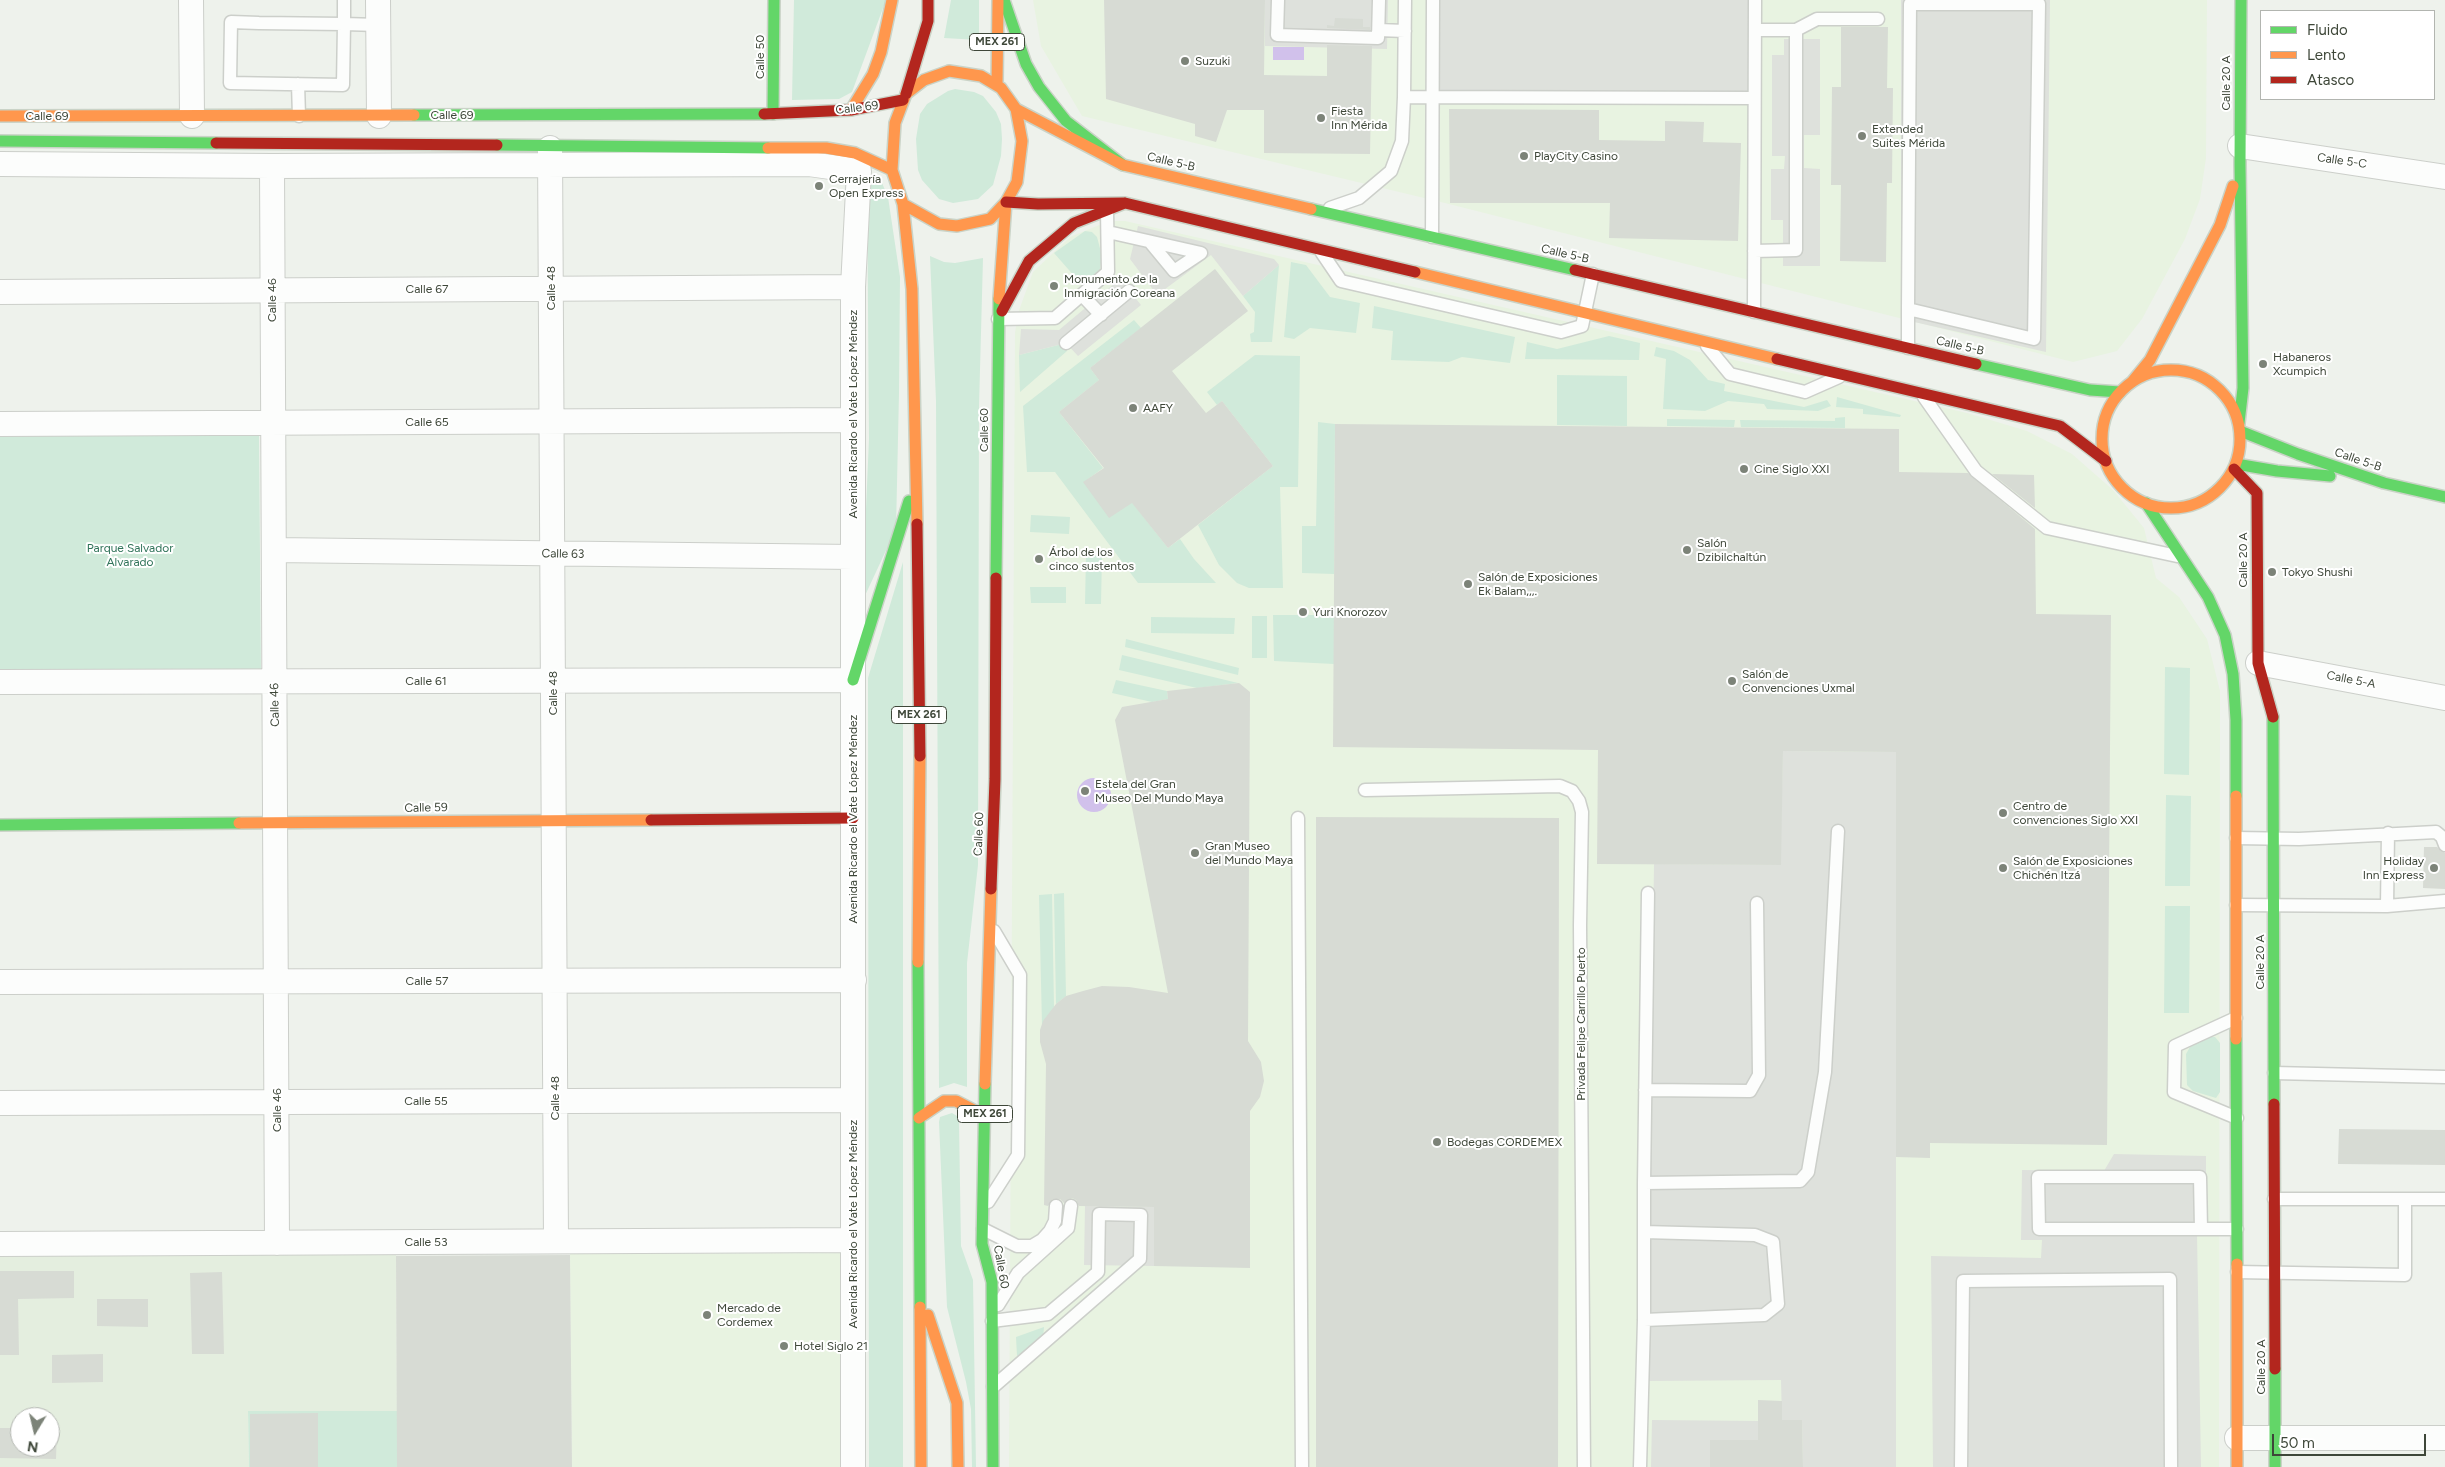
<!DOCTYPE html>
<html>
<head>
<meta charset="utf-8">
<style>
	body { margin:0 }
	#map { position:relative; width:2445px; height:1467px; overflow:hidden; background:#eef2ec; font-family:Figtree,sans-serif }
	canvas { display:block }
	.legend { position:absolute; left:2260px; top:10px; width:175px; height:90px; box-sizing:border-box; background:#fff; border:1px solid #b2b5b0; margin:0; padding:6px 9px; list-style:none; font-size:15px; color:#3e4739 }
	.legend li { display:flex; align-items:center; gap:10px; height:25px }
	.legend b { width:25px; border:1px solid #b2b5b0 }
	.north { position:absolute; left:10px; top:1407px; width:50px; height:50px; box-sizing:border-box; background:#fff; border:1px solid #b2b5b0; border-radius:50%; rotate:189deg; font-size:14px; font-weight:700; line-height:20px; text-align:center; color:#3e4739 }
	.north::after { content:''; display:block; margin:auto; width:18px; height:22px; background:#7c8378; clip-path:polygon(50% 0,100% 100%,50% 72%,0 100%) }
	.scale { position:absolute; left:2272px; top:1434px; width:154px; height:22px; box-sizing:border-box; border:2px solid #3e4739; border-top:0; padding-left:6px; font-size:15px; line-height:18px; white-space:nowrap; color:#3e4739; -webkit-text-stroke:4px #fff; paint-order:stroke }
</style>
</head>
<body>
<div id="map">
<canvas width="2445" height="1467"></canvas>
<ul class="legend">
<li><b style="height:6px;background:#63d668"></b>Fluido</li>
<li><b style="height:6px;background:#ff974d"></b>Lento</li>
<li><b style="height:6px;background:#b3261e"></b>Atasco</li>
</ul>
<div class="north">N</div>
<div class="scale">50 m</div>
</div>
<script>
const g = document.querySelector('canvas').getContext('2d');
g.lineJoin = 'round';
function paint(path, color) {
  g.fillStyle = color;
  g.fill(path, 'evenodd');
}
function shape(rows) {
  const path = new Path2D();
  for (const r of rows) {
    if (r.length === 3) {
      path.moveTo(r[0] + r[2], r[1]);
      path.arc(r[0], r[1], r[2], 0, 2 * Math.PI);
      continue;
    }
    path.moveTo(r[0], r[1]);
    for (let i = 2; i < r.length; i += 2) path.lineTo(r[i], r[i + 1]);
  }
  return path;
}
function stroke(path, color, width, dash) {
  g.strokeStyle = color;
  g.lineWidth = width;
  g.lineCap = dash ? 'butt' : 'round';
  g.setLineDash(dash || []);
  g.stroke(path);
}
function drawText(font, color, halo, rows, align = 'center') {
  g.font = font + ' Figtree,sans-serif';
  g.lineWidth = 4;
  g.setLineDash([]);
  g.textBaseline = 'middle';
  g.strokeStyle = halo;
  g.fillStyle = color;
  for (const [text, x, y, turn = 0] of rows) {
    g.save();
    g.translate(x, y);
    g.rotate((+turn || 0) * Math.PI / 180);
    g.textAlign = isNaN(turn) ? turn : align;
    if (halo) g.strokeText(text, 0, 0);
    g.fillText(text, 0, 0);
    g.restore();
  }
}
const commercial = shape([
	[1033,0,2207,0,2206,158,2200,199,2185,239,2142,319,2117,351,2073,362,1445,203,1082,116,1041,46],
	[1109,221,1125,221,1967,413,2027,431,2072,454,2113,490,2144,528,2156,578,2179,597,2207,639,2220,691,2219,1467,1009,1467,1015,333,1018,313,1033,272,1070,237],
	[843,1253,844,1467,572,1467,570,1254]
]);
const education = shape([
	[396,1254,397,1411,248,1411,249,1467,0,1467,0,1256],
	[20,1417,50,1417,50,1447,20,1447]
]);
const green = shape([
	[794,0,886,0,852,92,839,99,792,100],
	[951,0,979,0,979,40,944,38],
	[955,89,974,92,983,96,996,112,1001,124,1002,139,1001,156,993,185,978,199,953,203,939,199,922,180,918,170,916,139,920,114,927,104,948,91],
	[867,176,876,177,882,183,888,197,900,277,899,393,896,529,862,602,869,439],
	[1085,231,1092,232,1097,237,1102,256,1100,269,1083,286,1054,253],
	[930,256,944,262,955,263,983,258,979,407,978,865,967,963,967,1087,954,1083,939,1088,936,401],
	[1291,262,1306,265,1330,297,1360,303,1356,333,1310,328,1294,339,1284,337],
	[1279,265,1272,342,1251,342,1250,334,1254,332,1255,312,1243,296],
	[1374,306,1515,337,1510,363,1462,357,1449,362,1391,360,1393,331,1372,328],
	[1134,320,1141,328,1090,368,1099,380,1059,412,1103,468,1084,482,1123,491,1168,548,1180,539,1194,559,1216,583,1138,583,1055,472,1027,472,1023,406],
	[1609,336,1640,343,1639,360,1525,359,1527,342,1557,349],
	[1066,343,1067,351,1020,392,1019,355],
	[1656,347,1674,351,1690,360,1708,380,1725,384,1724,391,1804,407,1827,400,1831,406,1818,411,1767,409,1764,404,1728,401,1705,411,1663,409,1666,359,1654,356],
	[1255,355,1300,356,1298,487,1280,487,1283,588,1249,588,1237,583,1219,565,1198,525,1273,466,1222,401,1217,405,1207,392],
	[1557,375,1627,376,1627,426,1557,425],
	[1837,397,1901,415,1900,417,1863,414,1863,409,1836,407],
	[1845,417,1845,428,1741,427,1740,420,1835,421,1835,418],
	[1667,419,1735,420,1734,427,1667,426],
	[1318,422,1335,424,1334,574,1302,573,1302,526,1316,526],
	[0,433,259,434,261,675,0,676],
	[1031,515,1070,517,1069,534,1030,532],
	[1086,555,1102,555,1101,604,1085,604],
	[903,562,903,1467,869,1467,868,678],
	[1030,587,1066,587,1066,603,1031,603],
	[1273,615,1334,615,1334,664,1274,661],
	[1252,616,1267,616,1267,658,1252,658],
	[1151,617,1235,618,1234,634,1151,633],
	[1126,639,1239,668,1238,675,1125,647],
	[1122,655,1238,683,1197,688,1119,670],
	[2165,667,2190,668,2189,775,2164,774],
	[1116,680,1167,691,1168,699,1152,702,1112,693],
	[2166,795,2191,796,2190,886,2165,886],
	[1064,893,1066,996,1056,1004,1054,894],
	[1052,894,1054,1007,1042,1026,1039,895],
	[2165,906,2190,906,2189,1013,2164,1013],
	[2210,1037,2215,1037,2220,1043,2220,1092,2216,1098,2193,1091,2187,1085,2186,1054,2190,1047],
	[952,1113,957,1116,959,1123,961,1246,973,1280,976,1467,972,1467,971,1409,966,1382,947,1307,939,1122,940,1117],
	[1044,1327,1043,1339,1017,1356,1016,1337],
	[248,1411,397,1411,397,1467,249,1467]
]);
const parking = shape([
	[1265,0,1388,0,1387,49,1265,46],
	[1433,0,1755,0,1754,98,1432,102],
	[1901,0,2050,0,2046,352,1901,319],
	[1784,39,1820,39,1820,135,1804,135,1804,168,1820,169,1820,266,1783,266,1783,220,1771,220,1771,169,1784,169,1785,156,1772,156,1772,55,1784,55],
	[1138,226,1274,259,1279,265,1243,296,1211,255,1157,295,1130,259],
	[1120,279,1141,305,1078,356,1066,343,1019,355,1021,329,1059,330],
	[1783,751,1896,752,1896,1467,1803,1467,1802,1420,1782,1420,1781,1380,1647,1381,1654,864,1780,865],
	[2114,1154,2206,1156,2206,1175,2196,1176,2201,1467,1933,1467,1931,1256,2041,1258,2042,1240,2021,1240,2022,1170,2104,1171],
	[1085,1206,1154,1207,1154,1266,1084,1265],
	[1652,1420,1758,1421,1758,1440,1710,1440,1710,1467,1651,1467]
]);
const water = shape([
	[1273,47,1304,47,1304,60,1273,60],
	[1094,795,17]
]);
const building = shape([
	[1104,0,1265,0,1264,75,1327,76,1327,45,1372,46,1370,154,1264,153,1264,110,1227,110,1216,142,1195,136,1195,124,1106,99],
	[1335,18,1363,19,1363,27,1370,27,1370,30,1327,28,1327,25,1334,26],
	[1841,27,1888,27,1887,88,1893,88,1892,183,1887,183,1886,262,1840,261,1841,185,1831,185,1832,87,1841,87],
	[1449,109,1599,110,1599,140,1665,141,1665,121,1704,122,1703,142,1741,143,1738,241,1609,238,1610,203,1450,203],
	[1215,269,1248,311,1172,371,1206,413,1222,401,1273,466,1168,548,1132,503,1109,518,1083,482,1104,468,1059,412,1099,380,1090,368],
	[1335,424,1899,429,1899,472,1968,473,2035,529,2036,614,2111,615,2107,1145,1930,1143,1930,1158,1896,1157,1896,752,1783,751,1781,865,1597,864,1598,750,1333,747],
	[1992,474,2034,475,2035,508],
	[1239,683,1250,692,1248,1041,1261,1062,1264,1081,1260,1097,1250,1111,1250,1268,1154,1266,1154,1207,1079,1206,1076,1200,1072,1198,1064,1203,1060,1199,1053,1199,1048,1206,1044,1205,1046,1064,1040,1042,1040,1030,1043,1021,1056,1004,1066,996,1083,991,1102,986,1129,987,1168,993,1115,720,1122,707,1168,699,1167,691],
	[1316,817,1559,818,1558,1467,1316,1467],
	[2424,847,2437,847,2445,853,2445,889,2423,888],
	[2339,1129,2445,1130,2445,1165,2338,1164],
	[570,1255,572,1467,397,1467,396,1256],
	[0,1271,74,1271,74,1298,18,1299,19,1355,0,1355],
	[222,1272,224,1354,192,1354,190,1273],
	[97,1299,148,1299,148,1327,97,1326],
	[103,1354,103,1382,52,1383,52,1355],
	[1758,1400,1782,1401,1782,1420,1802,1420,1803,1467,1710,1467,1710,1440,1758,1440],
	[318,1413,318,1467,250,1467,250,1414],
	[0,1428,20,1428,20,1447,50,1447,50,1429,57,1429,56,1459,0,1458]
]);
const lane = shape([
	[344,0,344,24,343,85,230,83,231,22,259,23,344,24,378,25],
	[1278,0,1277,35,1378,38,1379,0],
	[1379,30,1405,31],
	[1755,30,1796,30,1817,19,1878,19],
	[298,84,299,116],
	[1404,97,1754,98],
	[1330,208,1359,198,1391,171,1402,141,1404,97,1405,0],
	[1108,232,1201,253,1174,271,1150,242],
	[1432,237,1433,0],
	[1754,251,1796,250,1796,30],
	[1322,253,1341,281,1561,332,1582,326,1593,274],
	[1082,295,1101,315],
	[1754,312,1755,0],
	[998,319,1055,318,1108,272,1107,210],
	[1066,343,1129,291],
	[1707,346,1730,374,1805,392,1839,377],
	[1908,348,1908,309,1910,4,2039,4,2034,339,1908,309],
	[1924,397,1976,471,2047,528,2177,556],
	[1365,790,1560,786,1572,791,1579,801,1582,812,1580,925,1584,1467],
	[1298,818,1302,1467],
	[2236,838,2299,839,2436,832,2442,837,2445,845],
	[2236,905,2387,906,2445,901],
	[2387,906,2388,833],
	[2236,1018,2175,1046,2174,1092,2237,1118],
	[2274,1073,2445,1077],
	[1645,1090,1750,1091,1759,1075,1757,903],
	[1644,1183,1800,1181,1808,1172,1825,1072,1838,831],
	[2274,1199,2445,1199],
	[988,1202,1018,1155,1020,975,994,931],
	[983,1229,1017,1246,1032,1246,1042,1240,1050,1231,1055,1221,1056,1206],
	[2201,1229,2200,1177,2038,1177,2039,1229,2237,1229],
	[1644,1232,1755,1235,1773,1242,1778,1304,1764,1315,1644,1320],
	[2237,1272,2405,1275,2405,1199],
	[998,1305,1018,1273,1068,1228,1071,1206],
	[992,1321,1048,1314,1098,1272,1099,1214,1141,1215,1140,1259,993,1387],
	[1640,1467,1644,1320,1644,1183,1648,893],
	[1961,1467,1963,1281,2170,1279,2171,1467]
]);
const street = shape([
	[191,0,192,116],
	[378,0,379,116],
	[2240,146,2445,177],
	[550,148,556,1241],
	[0,164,272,166,809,164,859,171,853,287,853,1467],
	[272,166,277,1243],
	[0,292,853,287],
	[0,424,853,420],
	[274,550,853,557],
	[2258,663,2445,698],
	[0,682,853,680],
	[0,982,854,980],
	[0,1103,853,1100],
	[0,1244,853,1240],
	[2237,1438,2445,1438]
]);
const fast = shape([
	[1004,0,1026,64,1039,87,1066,121,1123,165],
	[773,114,774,0],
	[414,115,764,114],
	[0,141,216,143],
	[497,145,768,148],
	[1311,209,1575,270],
	[1976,364,2090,390,2120,392],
	[2239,423,2243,388,2240,165,2241,0],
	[2240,431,2298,454,2384,483,2445,497],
	[2236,464,2277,471,2330,476],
	[2146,503,2208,597,2225,635,2233,674,2236,720,2236,796],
	[996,578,999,299],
	[853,680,909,501],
	[2273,717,2274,1104],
	[0,825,239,823],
	[918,962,920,1307],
	[2236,1039,2237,1264],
	[985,1084,982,1244,992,1282,993,1467],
	[2275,1369,2275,1467]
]);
const slow = shape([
	[949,71,981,76,1001,88,1016,109,1022,141,1017,182,1006,202,990,219,957,226,939,224,903,204,892,170,895,123,906,94,924,80,949,71],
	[997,85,998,1],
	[1016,109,1123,165,1311,209],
	[851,110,873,74,881,52,892,0],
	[0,116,414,115],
	[768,148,826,148,855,153,892,170],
	[903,204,912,289,917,524],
	[1415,272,1777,359],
	[999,299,1006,202],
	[2171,439,69],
	[2132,382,2150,360,2220,225,2233,186],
	[2236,796,2236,1039],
	[239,823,651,820],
	[918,962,920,756],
	[985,1084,991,889],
	[919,1118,944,1101,956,1101,985,1116],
	[2237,1264,2237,1467],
	[920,1307,921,1467],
	[928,1315,957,1403,958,1467]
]);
const jam = shape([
	[906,94,928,21,928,0],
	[764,114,851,110,903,100],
	[216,143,497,145],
	[1006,202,1038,204,1125,203,1415,272],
	[1575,270,1976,364],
	[1002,311,1029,261,1074,223,1125,203],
	[1777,359,2060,426,2106,461],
	[2234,469,2257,493,2258,663,2273,717],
	[917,524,920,756],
	[651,820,853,818],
	[991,889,995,779,996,578],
	[2274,1104,2275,1369]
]);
const markers = [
	[1185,61,5,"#7c8378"],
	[1321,118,5,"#7c8378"],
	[1862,136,5,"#7c8378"],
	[1524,156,5,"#7c8378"],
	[819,186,5,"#7c8378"],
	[1054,286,5,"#7c8378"],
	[2263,364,5,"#7c8378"],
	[1133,408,5,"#7c8378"],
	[1744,469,5,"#7c8378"],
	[1687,550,5,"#7c8378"],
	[1039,559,5,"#7c8378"],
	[2272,572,5,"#7c8378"],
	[1468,584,5,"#7c8378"],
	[1303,612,5,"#7c8378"],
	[1732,681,5,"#7c8378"],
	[1085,791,5,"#7c8378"],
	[2003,813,5,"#7c8378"],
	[1195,853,5,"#7c8378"],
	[2003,868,5,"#7c8378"],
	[2434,868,5,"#7c8378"],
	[1437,1142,5,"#7c8378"],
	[707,1315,5,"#7c8378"],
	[784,1346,5,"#7c8378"]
];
const shields = [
	[997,42,55],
	[919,715,55],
	[985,1114,55]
];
const shieldNames = [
	["MEX 261",997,42],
	["MEX 261",919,715],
	["MEX 261",985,1114]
];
const streetNames = [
	["Calle 50",760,57,-90],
	["Calle 20 A",2226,83,-90],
	["Calle 69",857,108,-7],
	["Calle 69",452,115],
	["Calle 69",47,116],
	["Calle 5-C",2342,161,8],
	["Calle 5-B",1171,162,13],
	["Calle 5-B",1565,254,13],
	["Calle 48",551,288,-90],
	["Calle 67",427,289],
	["Calle 46",272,300,-90],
	["Calle 5-B",1960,346,13],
	["Avenida Ricardo el Vate López Méndez",853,414,-90],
	["Calle 65",427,422],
	["Calle 60",984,430,-90],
	["Calle 5-B",2358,460,19],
	["Calle 63",563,554,1],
	["Calle 20 A",2243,560,-90],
	["Calle 5-A",2351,680,11],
	["Calle 61",426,681],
	["Calle 48",553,693,-90],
	["Calle 46",275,705,-91],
	["Calle 59",426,808,-1],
	["Avenida Ricardo el Vate López Méndez",853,819,-90],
	["Calle 60",979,834,-88],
	["Calle 20 A",2260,962,-90],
	["Calle 57",427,981],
	["Privada Felipe Carrillo Puerto",1581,1024,-90],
	["Calle 48",555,1098,-90],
	["Calle 55",426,1101],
	["Calle 46",277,1110,-90],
	["Avenida Ricardo el Vate López Méndez",853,1224,-90],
	["Calle 53",426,1242],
	["Calle 60",1001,1267,80],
	["Calle 20 A",2261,1367,-90]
];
const poiNames = [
	["Suzuki",1195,61],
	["Fiesta",1331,111],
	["Inn Mérida",1331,125],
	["Extended",1872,129],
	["Suites Mérida",1872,143],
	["PlayCity Casino",1534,156],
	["Cerrajería",829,179],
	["Open Express",829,193],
	["Monumento de la",1064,279],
	["Inmigración Coreana",1064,293],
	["Habaneros",2273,357],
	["Xcumpich",2273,371],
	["AAFY",1143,408],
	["Cine Siglo XXI",1754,469],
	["Salón",1697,543],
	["Dzibilchaltún",1697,557],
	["Árbol de los",1049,552],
	["cinco sustentos",1049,566],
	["Tokyo Shushi",2282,572],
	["Salón de Exposiciones",1478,577],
	["Ek Balam,,,.",1478,591],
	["Yuri Knorozov",1313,612],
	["Salón de",1742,674],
	["Convenciones Uxmal",1742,688],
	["Estela del Gran",1095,784],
	["Museo Del Mundo Maya",1095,798],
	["Centro de",2013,806],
	["convenciones Siglo XXI",2013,820],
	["Gran Museo",1205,846],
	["del Mundo Maya",1205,860],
	["Salón de Exposiciones",2013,861],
	["Chichén Itzá",2013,875],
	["Holiday",2424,861,"right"],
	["Inn Express",2424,875,"right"],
	["Bodegas CORDEMEX",1447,1142],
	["Mercado de",717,1308],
	["Cordemex",717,1322],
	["Hotel Siglo 21",794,1346]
];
const parkNames = [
	["Parque Salvador",130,548],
	["Alvarado",130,562]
];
paint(commercial, '#e8f3e1');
paint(education, '#e4eedf');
paint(green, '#d0eada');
paint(parking, '#dee1dc');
paint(water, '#d1c1eb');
paint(building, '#d7dbd4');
stroke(lane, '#cccfca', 15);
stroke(street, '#cccfca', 26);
stroke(fast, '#cad3c7', 14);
stroke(slow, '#cad3c7', 14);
stroke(jam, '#cad3c7', 14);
stroke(lane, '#fcfdfc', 12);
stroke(street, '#fcfdfc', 24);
stroke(fast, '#63d668', 11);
stroke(slow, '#ff974d', 11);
stroke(jam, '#b3261e', 11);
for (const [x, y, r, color] of markers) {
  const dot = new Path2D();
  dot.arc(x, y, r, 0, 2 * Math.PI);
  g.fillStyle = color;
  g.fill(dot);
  stroke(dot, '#fff', 2);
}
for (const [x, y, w] of shields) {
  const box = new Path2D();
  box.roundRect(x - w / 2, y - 8.5, w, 17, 4);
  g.fillStyle = '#fff';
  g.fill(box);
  stroke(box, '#3e4739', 1);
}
drawText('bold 11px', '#3e4739', null, shieldNames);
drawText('12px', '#3e4739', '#fff', streetNames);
drawText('12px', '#3e4739', '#fff', poiNames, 'left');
drawText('12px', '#31745a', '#fff', parkNames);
</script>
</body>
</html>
